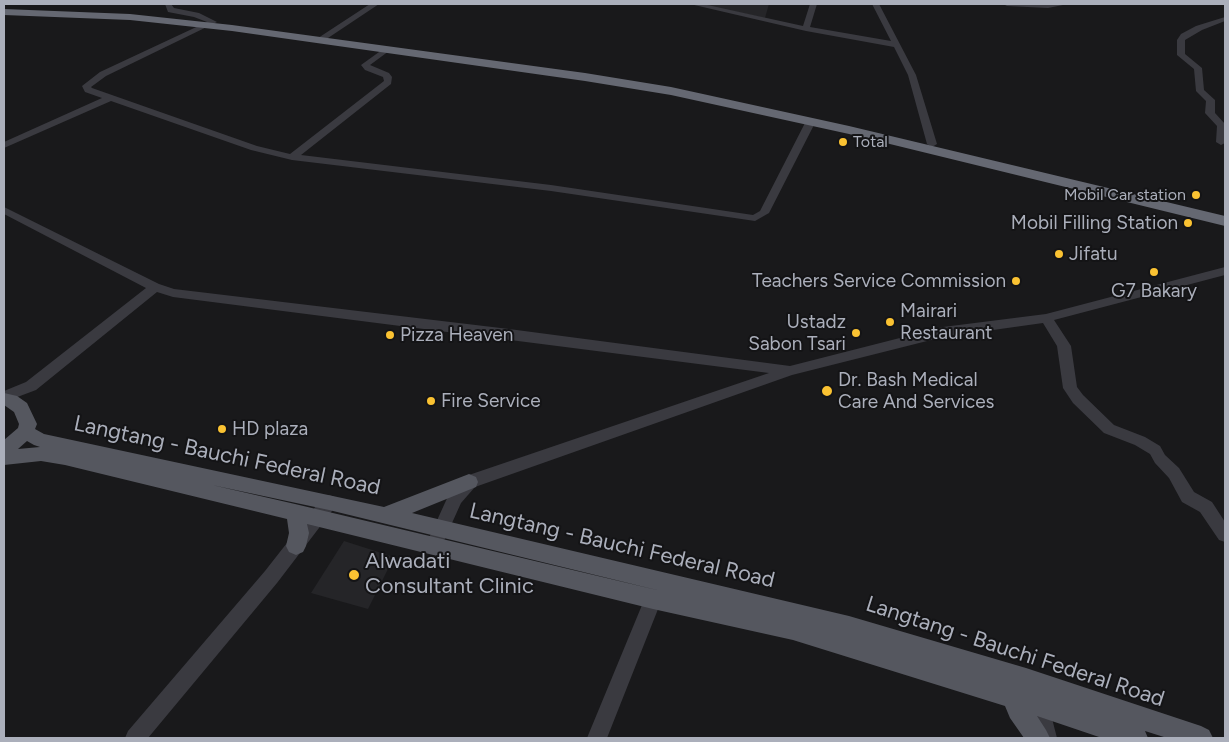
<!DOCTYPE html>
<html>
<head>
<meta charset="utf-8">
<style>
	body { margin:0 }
	#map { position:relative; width:1229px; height:742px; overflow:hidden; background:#19191b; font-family:Figtree,sans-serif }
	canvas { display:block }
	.frame { position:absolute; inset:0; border:5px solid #abafbb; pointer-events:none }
</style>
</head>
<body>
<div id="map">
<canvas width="1229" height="742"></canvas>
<div class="frame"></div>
</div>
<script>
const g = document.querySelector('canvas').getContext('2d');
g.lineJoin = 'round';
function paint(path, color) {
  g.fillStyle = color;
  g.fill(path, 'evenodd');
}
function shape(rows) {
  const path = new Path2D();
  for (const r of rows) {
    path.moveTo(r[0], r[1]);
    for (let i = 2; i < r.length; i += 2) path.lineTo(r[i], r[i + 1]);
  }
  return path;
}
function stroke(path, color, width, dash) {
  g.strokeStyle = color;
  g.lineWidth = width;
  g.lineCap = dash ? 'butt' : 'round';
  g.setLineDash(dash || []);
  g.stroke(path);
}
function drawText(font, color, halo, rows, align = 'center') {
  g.font = font + ' Figtree,sans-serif';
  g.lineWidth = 4;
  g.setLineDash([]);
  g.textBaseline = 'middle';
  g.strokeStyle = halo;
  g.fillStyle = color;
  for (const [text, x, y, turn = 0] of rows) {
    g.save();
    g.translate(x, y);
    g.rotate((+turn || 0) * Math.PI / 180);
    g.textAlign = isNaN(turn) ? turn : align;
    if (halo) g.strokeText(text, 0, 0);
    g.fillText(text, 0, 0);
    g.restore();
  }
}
const built = shape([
	[698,4,769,4,765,18],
	[344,541,394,557,368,609,311,593]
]);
const minor = shape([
	[165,4,171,4,174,8,199,13,217,22,106,76,91,87,92,88,257,146,290,154,384,81,383,77,365,70,361,65,386,47,389,47,389,51,370,65,389,73,392,77,391,84,301,155,551,185,753,215,760,211,806,121,811,118,816,121,769,213,755,221,551,191,292,160,251,150,111,101,4,148,4,142,102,98,85,92,82,86,100,72,207,22,194,17,168,12,165,4],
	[370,4,379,4,322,42,315,40,370,4],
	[690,4,703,4,803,26,810,4,817,4,810,27,891,41,872,4,879,4,916,75,937,144,932,147,927,144,908,75,894,47,806,31,690,4],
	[1003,4,1068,4,1048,8,1007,6,1003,4],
	[1225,17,1225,21,1202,30,1185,40,1185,54,1202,68,1204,90,1215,100,1215,113,1225,124,1225,143,1221,145,1216,142,1217,126,1205,113,1206,101,1196,91,1194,69,1177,55,1177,40,1181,34,1196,26,1225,17],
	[4,207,159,284,174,289,509,329,790,366,943,327,1046,314,1225,267,1225,275,1054,320,1071,346,1077,387,1083,395,1114,425,1145,437,1160,446,1165,455,1179,468,1194,492,1212,502,1225,522,1225,542,1219,540,1200,512,1182,502,1169,478,1155,463,1150,454,1135,445,1104,433,1073,403,1063,388,1057,346,1043,323,943,337,792,375,475,487,461,503,443,543,437,545,431,543,429,538,449,494,463,477,769,373,173,297,157,292,36,390,4,402,4,391,26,382,146,288,4,214,4,207],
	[329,495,335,497,337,502,335,507,277,583,148,738,125,738,128,731,265,571,323,497,329,495],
	[653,591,659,593,662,599,607,738,587,738,647,593,653,591],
	[1037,690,1044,693,1047,699,1057,738,1037,738,1027,700,1030,693,1037,690]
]);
const major = shape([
	[4,393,17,396,27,403,37,424,35,429,44,434,384,507,469,474,476,477,478,482,476,487,412,513,849,616,1026,668,1201,726,1209,730,1213,738,1167,738,1145,731,1148,738,1102,738,1037,716,1046,730,1050,738,1024,738,1010,718,1005,706,793,640,653,609,307,524,309,533,306,546,303,552,296,555,289,552,286,546,289,533,287,519,65,465,41,461,4,465,4,440,18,428,19,424,14,412,4,405,4,393],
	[27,441,34,445,40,447,18,449,27,441],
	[212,485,329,510,661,591,295,504,212,485]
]);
const highway = shape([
	[4,9,130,14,232,25,585,73,671,87,849,126,1225,216,1225,226,849,134,671,95,585,81,232,31,130,20,4,15,4,9]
]);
const markers = [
	[843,142,5,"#fac232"],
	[1196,195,5,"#fac232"],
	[1188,223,5,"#fac232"],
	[1059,254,5,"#fac232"],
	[1154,272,5,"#fac232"],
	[1016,281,5,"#fac232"],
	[890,322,5,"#fac232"],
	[856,333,5,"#fac232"],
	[390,335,5,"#fac232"],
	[827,391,6,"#fac232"],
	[431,401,5,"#fac232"],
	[222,429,5,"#fac232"],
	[354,575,6,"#fac232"]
];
const farPoinames = [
	["Total",853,142],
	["Mobil Car station",1186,195,"right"]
];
const poiNames = [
	["Mobil Filling Station",1178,223,"right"],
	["Jifatu",1069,254],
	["Teachers Service Commission",1006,281,"right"],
	["G7 Bakary",1154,291,"center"],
	["Mairari",900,311],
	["Restaurant",900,333],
	["Ustadz",846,322,"right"],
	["Sabon Tsari",846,344,"right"],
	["Pizza Heaven",400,335],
	["Dr. Bash Medical",838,380],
	["Care And Services",838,402],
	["Fire Service",441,401],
	["HD plaza",232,429]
];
const nearStreetnames = [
	["Langtang - Bauchi Federal Road",227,456,12],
	["Langtang - Bauchi Federal Road",622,546,13],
	["Langtang - Bauchi Federal Road",1015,652,18]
];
const nearPoinames = [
	["Alwadati",365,562],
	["Consultant Clinic",365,587]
];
paint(built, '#252528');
paint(minor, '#3a3a40');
paint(major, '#55575f');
paint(highway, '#656872');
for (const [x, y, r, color] of markers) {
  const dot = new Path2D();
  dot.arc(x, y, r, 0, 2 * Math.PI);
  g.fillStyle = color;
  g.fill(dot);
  stroke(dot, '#141416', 2);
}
drawText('16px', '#abafbb', '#141416', farPoinames, 'left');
drawText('19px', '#abafbb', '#141416', poiNames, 'left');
drawText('22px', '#abafbb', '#141416', nearStreetnames);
drawText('22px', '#abafbb', '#141416', nearPoinames, 'left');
</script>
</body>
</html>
